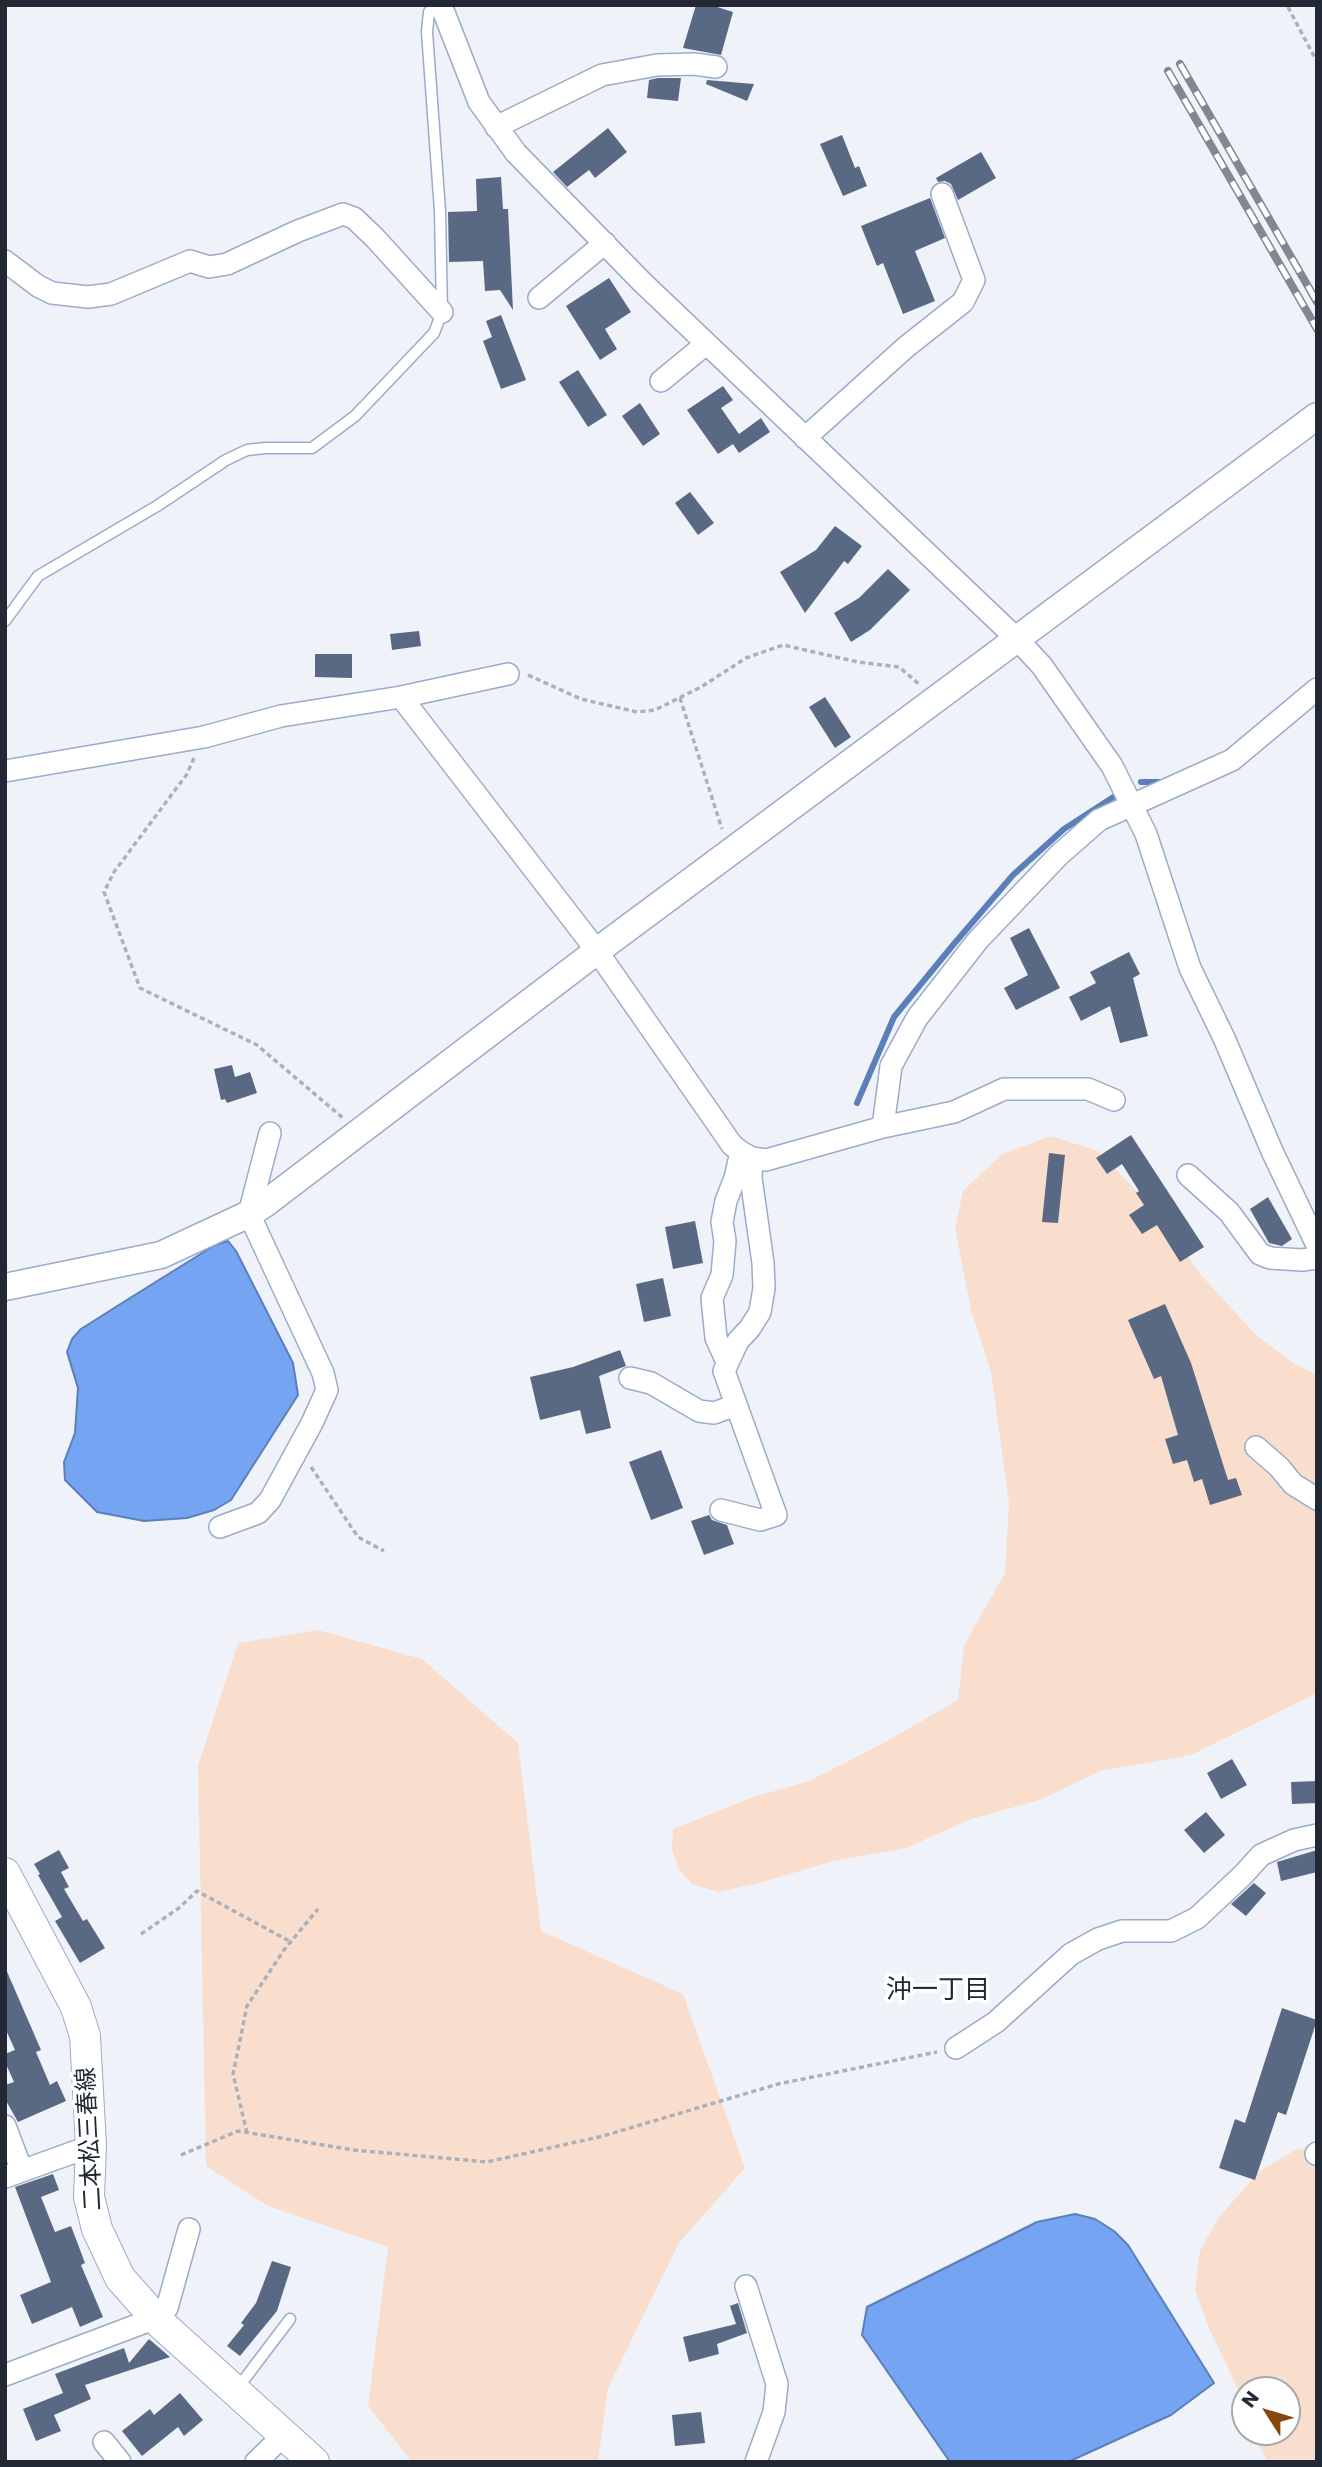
<!DOCTYPE html>
<html>
<head>
<meta charset="utf-8">
<style>
	body { margin:0 }
	#map { position:relative; width:1322px; height:2467px; overflow:hidden; background:#eff3f9; font-family:Poppins,sans-serif }
	canvas { display:block }
	.frame { position:absolute; inset:0; border:7px solid #222934; pointer-events:none }
	.north { position:absolute; left:1231px; top:2376px; width:70px; height:70px; box-sizing:border-box; background:#fff; border:2px solid #a7a9ae; border-radius:50%; rotate:307deg; font-size:19px; font-weight:700; line-height:28px; text-align:center; color:#222934 }
	.north::after { content:''; display:block; margin:auto; width:24px; height:32px; background:#86460e; clip-path:polygon(50% 0,100% 100%,50% 72%,0 100%) }
</style>
</head>
<body>
<div id="map">
<canvas width="1322" height="2467"></canvas>
<div class="frame"></div>
<div class="north">N</div>
</div>
<script>
const g = document.querySelector('canvas').getContext('2d');
g.lineJoin = 'round';
function paint(path, color) {
  g.fillStyle = color;
  g.fill(path, 'evenodd');
}
function shape(rows) {
  const path = new Path2D();
  for (const r of rows) {
    path.moveTo(r[0], r[1]);
    for (let i = 2; i < r.length; i += 2) path.lineTo(r[i], r[i + 1]);
  }
  return path;
}
function stroke(path, color, width, dash) {
  g.strokeStyle = color;
  g.lineWidth = width;
  g.lineCap = dash ? 'butt' : 'round';
  g.setLineDash(dash || []);
  g.stroke(path);
}
function drawText(font, color, halo, rows, align = 'center') {
  g.font = font + ' Poppins,"Noto Sans JP",sans-serif';
  g.lineWidth = 7;
  g.setLineDash([]);
  g.textBaseline = 'middle';
  g.strokeStyle = halo;
  g.fillStyle = color;
  for (const [text, x, y, turn = 0] of rows) {
    g.save();
    g.translate(x, y);
    g.rotate((+turn || 0) * Math.PI / 180);
    g.textAlign = isNaN(turn) ? turn : align;
    if (halo) g.strokeText(text, 0, 0);
    g.fillText(text, 0, 0);
    g.restore();
  }
}
const green = shape([
	[1051,1136,1098,1151,1151,1206,1201,1275,1257,1336,1295,1364,1317,1375,1317,1693,1191,1755,1100,1771,1040,1800,971,1819,906,1848,834,1861,759,1883,718,1892,692,1884,679,1870,672,1849,673,1829,753,1797,807,1782,882,1744,958,1700,964,1645,1005,1573,1009,1504,991,1372,971,1310,955,1228,963,1191,1002,1154],
	[318,1630,422,1659,518,1743,541,1931,683,1994,745,2168,679,2243,608,2388,598,2462,412,2462,368,2406,388,2247,268,2206,206,2166,198,1766,238,1643],
	[1317,2147,1317,2462,1268,2462,1257,2442,1255,2432,1287,2432,1287,2390,1245,2390,1245,2404,1209,2328,1195,2290,1200,2251,1218,2218,1260,2171,1295,2150]
]);
const water = shape([
	[228,1241,236,1251,293,1363,298,1395,231,1500,214,1510,187,1518,144,1521,97,1512,65,1480,64,1462,75,1433,78,1388,67,1352,72,1339,81,1329,122,1303,215,1245,228,1241],
	[1075,2214,1095,2219,1114,2231,1128,2245,1214,2383,1171,2415,1068,2462,950,2462,862,2335,867,2307,1037,2222,1075,2214]
]);
const stream = shape([
	[1141,782,1164,782],
	[857,1103,894,1017,953,945,1013,875,1064,829,1115,796]
]);
const building = shape([
	[696,5,711,5,733,12,721,55,683,48],
	[658,78,681,78,678,101,647,98,649,80],
	[707,80,754,84,747,101,706,84],
	[608,128,627,152,595,178,589,170,567,187,553,172],
	[842,135,855,168,859,166,867,186,843,196,820,144],
	[981,152,996,178,958,200,951,184,945,181,938,182,936,178],
	[501,177,503,209,508,209,513,310,500,290,485,291,483,261,449,262,448,212,477,211,476,179],
	[930,198,945,238,915,251,935,301,903,314,883,263,877,266,861,226],
	[609,278,631,312,605,329,617,349,600,360,566,306],
	[501,315,526,380,501,389,483,341,492,337,486,321],
	[578,370,607,415,588,427,559,382],
	[723,386,733,400,721,408,739,434,761,418,770,432,739,453,733,444,718,454,687,410],
	[640,403,660,434,643,446,622,416],
	[690,492,714,523,698,535,675,503],
	[835,526,862,546,848,564,844,561,805,613,780,572,816,550],
	[888,569,910,590,870,630,851,642,834,613,859,598],
	[419,631,421,646,392,650,390,634],
	[315,654,352,654,352,678,315,677],
	[825,697,851,737,835,748,809,707],
	[1029,928,1060,988,1016,1010,1004,988,1028,975,1010,938],
	[1129,952,1140,974,1133,978,1148,1036,1120,1043,1110,1006,1081,1021,1069,997,1096,983,1090,972],
	[232,1065,235,1077,250,1072,257,1093,227,1103,225,1099,221,1100,214,1069],
	[1131,1135,1204,1247,1180,1262,1157,1225,1142,1234,1129,1215,1144,1205,1136,1193,1139,1191,1122,1164,1107,1174,1096,1158],
	[1049,1153,1065,1155,1058,1223,1042,1222],
	[1268,1197,1292,1239,1282,1246,1269,1243,1250,1209],
	[695,1221,703,1263,673,1269,665,1227],
	[663,1278,671,1316,644,1322,636,1284],
	[1165,1304,1191,1363,1228,1480,1236,1478,1242,1495,1210,1505,1202,1479,1194,1482,1187,1460,1173,1464,1165,1439,1178,1435,1161,1376,1154,1379,1128,1320],
	[620,1350,626,1366,599,1376,611,1428,586,1434,580,1410,540,1420,530,1377,573,1367],
	[661,1450,683,1508,651,1520,629,1462],
	[709,1515,712,1520,727,1525,734,1544,704,1555,691,1521],
	[1232,1759,1247,1785,1221,1799,1207,1773],
	[1317,1781,1317,1803,1292,1804,1291,1782],
	[1206,1812,1225,1835,1204,1853,1184,1830],
	[59,1850,69,1868,61,1872,69,1887,64,1889,83,1921,87,1919,105,1948,80,1963,55,1921,62,1917,38,1875,40,1874,34,1864],
	[1317,1850,1317,1872,1281,1881,1277,1862],
	[1254,1883,1266,1893,1246,1916,1231,1904],
	[5,1967,41,2050,36,2052,50,2085,57,2081,66,2101,18,2122,5,2099,5,2085,14,2082,5,2062,5,2054,15,2050,5,2028],
	[1282,2008,1317,2020,1286,2115,1278,2112,1255,2180,1219,2168,1235,2119,1245,2123],
	[53,2174,59,2190,41,2197,55,2232,71,2226,85,2263,81,2265,103,2317,80,2327,72,2307,32,2324,20,2295,51,2282,15,2187],
	[272,2261,291,2267,283,2292,277,2311,240,2356,227,2346,244,2325,241,2323,256,2303],
	[738,2303,747,2333,717,2344,719,2354,689,2362,683,2337,736,2324,730,2306],
	[149,2339,170,2357,85,2385,91,2399,54,2415,61,2431,36,2441,23,2409,63,2393,55,2374,124,2348,129,2363],
	[180,2393,203,2420,184,2436,178,2427,142,2456,122,2431,150,2409,154,2415],
	[701,2412,705,2443,675,2446,672,2415]
]);
const path = shape([
	[1288,7,1317,62],
	[528,675,581,699,637,712,655,710,701,687,746,658,783,645,858,662,899,667,919,684],
	[680,698,722,829],
	[194,758,187,774,114,872,104,892,140,988,257,1045,343,1118],
	[311,1467,358,1537,384,1551],
	[141,1934,179,1908,197,1891,291,1942],
	[247,2133,233,2074,247,2006,284,1950,318,1909],
	[181,2155,238,2131,354,2150,487,2162,603,2136,778,2084,937,2052]
]);
const service = shape([
	[5,621,38,576,157,506,226,460,247,450,265,448,312,448,355,416,434,333,442,312,440,211,427,32,429,12,436,5],
	[237,2389,290,2319]
]);
const minor = shape([
	[441,5,479,102,516,153,642,282,1018,640,1042,666,1112,766,1146,834,1190,968,1224,1038,1272,1151,1317,1245],
	[496,127,602,75,657,65,694,64,716,67],
	[5,261,38,286,52,293,88,297,111,294,190,261,209,267,227,264,298,231,343,214,354,218,375,238,442,312],
	[539,298,605,243],
	[661,381,706,344],
	[805,438,906,347,963,302,974,280,942,194],
	[401,697,597,951,732,1145,741,1152,752,1158,766,1160,883,1127,954,1112,1004,1089,1088,1089,1114,1100],
	[5,771,204,737,281,716,401,697,508,674],
	[883,1127,891,1066,917,1018,978,940,1059,855,1099,820,1232,760,1317,689],
	[1188,1175,1229,1212,1260,1254,1270,1258,1302,1260,1317,1258],
	[727,1362,716,1338,712,1298,722,1275,725,1241,722,1222,726,1201,735,1178,741,1152],
	[630,1378,651,1383,699,1411,714,1413,736,1405],
	[1256,1447,1279,1467,1293,1484,1317,1499],
	[721,1510,760,1520,776,1515,724,1371,738,1341,750,1328,760,1312,764,1288,763,1263,751,1178,752,1158],
	[220,1527,258,1513,270,1500,312,1423,327,1390,323,1373,249,1214,270,1133],
	[956,2048,996,2022,1071,1954,1098,1939,1122,1931,1171,1931,1197,1918,1243,1875,1261,1855,1294,1840,1317,1835],
	[5,2126,22,2171],
	[1316,2154,1317,2153],
	[5,2177,91,2146],
	[746,2286,777,2384,774,2412,756,2462],
	[5,2375,156,2318,167,2308,189,2229],
	[104,2442,120,2462],
	[256,2462,285,2434]
]);
const tertiary = shape([
	[5,1287,161,1255,249,1214,266,1203,597,951,1317,416]
]);
const secondary = shape([
	[5,1873,76,2007,85,2036,91,2146,89,2197,97,2229,120,2278,160,2323,314,2462]
]);
const rail = shape([
	[1180,64,1317,302],
	[1168,71,1317,329]
]);
const streetNames = [
	["二本松三春線",91,2139,-93]
];
const neighbourhoodNames = [
	["沖一丁目",938,1991]
];
paint(green, '#f9decd');
paint(water, '#75a4f3');
stroke(water, '#5c7fba', 2);
stroke(stream, '#5c7fba', 6);
paint(building, '#596983');
stroke(service, '#9aacc9', 13);
stroke(minor, '#9aacc9', 24);
stroke(tertiary, '#9aacc9', 29);
stroke(secondary, '#9aacc9', 32);
stroke(path, '#acb1b9', 3.5, [5, 3.5]);
stroke(service, '#fff', 10);
stroke(minor, '#fff', 21);
stroke(tertiary, '#fff', 26);
stroke(secondary, '#fff', 30);
stroke(rail, '#828891', 8);
stroke(rail, '#fff', 5, [16]);
drawText('24px', '#222934', '#fff', streetNames);
drawText('26px', '#222934', '#fff', neighbourhoodNames);
</script>
</body>
</html>
